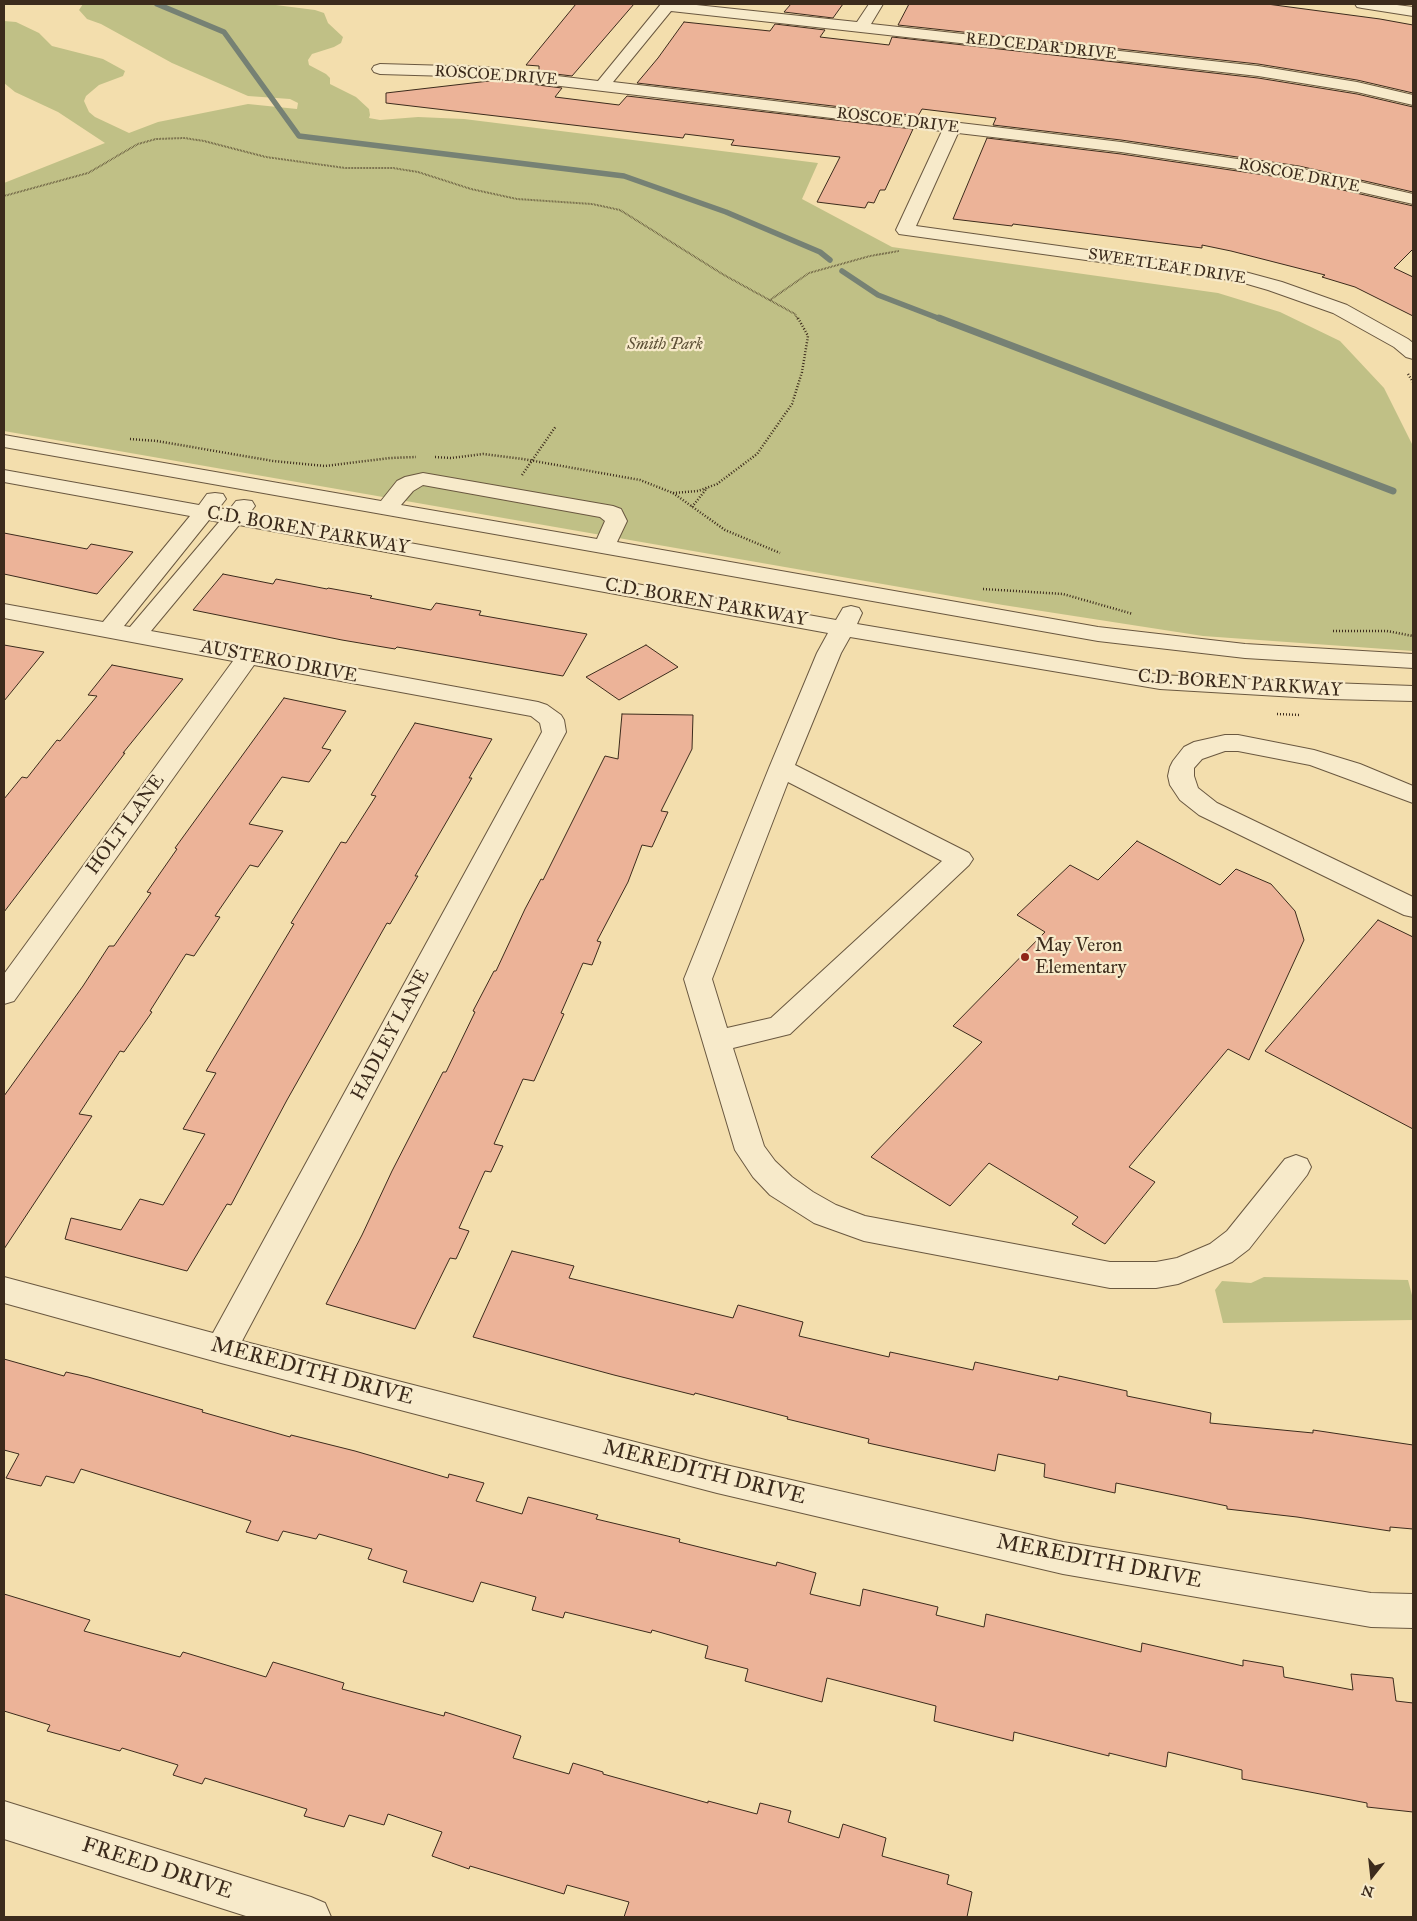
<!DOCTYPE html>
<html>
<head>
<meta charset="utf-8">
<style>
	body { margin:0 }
	#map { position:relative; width:1417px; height:1921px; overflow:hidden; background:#f3dead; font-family:"IM FELL Great Primer",serif }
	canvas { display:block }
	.frame { position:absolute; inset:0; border:5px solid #3c2b1c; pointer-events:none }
	.north { position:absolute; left:1347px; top:1851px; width:50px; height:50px; -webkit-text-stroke:4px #f7eaca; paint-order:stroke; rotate:196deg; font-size:14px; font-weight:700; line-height:20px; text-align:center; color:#3c2b1c }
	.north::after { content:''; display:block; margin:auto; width:18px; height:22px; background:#3c2b1c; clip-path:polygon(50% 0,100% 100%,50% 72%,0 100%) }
</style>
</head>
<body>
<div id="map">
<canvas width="1417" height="1921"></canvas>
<div class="frame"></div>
<div class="north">N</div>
</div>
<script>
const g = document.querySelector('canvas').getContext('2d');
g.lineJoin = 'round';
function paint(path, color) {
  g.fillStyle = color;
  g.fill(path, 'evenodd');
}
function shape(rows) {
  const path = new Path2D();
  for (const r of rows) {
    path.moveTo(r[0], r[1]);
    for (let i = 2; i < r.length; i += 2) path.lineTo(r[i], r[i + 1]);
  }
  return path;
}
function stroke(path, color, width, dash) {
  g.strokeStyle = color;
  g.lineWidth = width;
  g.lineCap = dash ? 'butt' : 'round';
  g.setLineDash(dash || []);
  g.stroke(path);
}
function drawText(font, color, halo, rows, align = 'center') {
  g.font = font + ' "IM FELL Great Primer",serif';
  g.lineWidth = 4.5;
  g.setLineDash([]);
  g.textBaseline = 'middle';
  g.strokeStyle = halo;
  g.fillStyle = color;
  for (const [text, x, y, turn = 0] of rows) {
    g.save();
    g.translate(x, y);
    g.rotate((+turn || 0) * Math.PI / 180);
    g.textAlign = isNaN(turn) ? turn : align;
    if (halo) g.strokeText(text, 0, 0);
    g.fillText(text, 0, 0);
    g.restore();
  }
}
const green = shape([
	[83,4,268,4,315,10,324,13,328,23,343,37,341,43,334,47,312,54,308,60,309,65,326,74,330,78,330,84,356,97,369,109,370,115,369,118,380,120,418,117,464,119,818,163,802,199,892,247,1218,293,1280,312,1340,341,1384,388,1413,446,1413,651,1203,636,1003,605,4,431,4,183,105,143,58,112,15,92,4,83,4,21,16,22,39,33,52,46,103,59,125,71,123,76,99,85,86,96,84,101,89,112,95,117,129,133,158,122,248,104,297,109,298,103,290,99,248,96,172,63,101,24,87,19,79,10],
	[1264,1277,1408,1280,1413,1299,1413,1320,1223,1323,1215,1290,1222,1281,1251,1283]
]);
const streamFar1 = shape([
	[157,4,224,32,299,136,624,176,726,212,820,252,830,260],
	[842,271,878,295,943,320]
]);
const stream = shape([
	[939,318,1393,491]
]);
const building = shape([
	[576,4,634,4,572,76,539,72,539,66,526,65,576,4],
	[791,4,843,4,833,18,784,12,791,4],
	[909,4,1267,4,1380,19,1413,25,1413,93,1357,80,1258,64,898,25,909,4],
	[684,22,770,31,775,24,825,30,820,37,889,45,892,37,1258,78,1357,94,1413,107,1413,192,1299,166,1121,140,993,125,996,118,922,109,918,116,637,83,658,58,684,22],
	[498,80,562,88,555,97,619,105,627,96,913,129,885,190,880,190,874,203,868,202,865,208,817,202,840,157,731,145,734,140,685,134,683,138,386,103,386,93,498,80],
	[987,138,1121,154,1299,180,1413,206,1413,249,1394,268,1413,277,1413,316,1355,287,1322,277,1325,275,1231,251,1202,245,1202,248,1013,224,1012,226,953,219,987,138],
	[4,533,87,549,91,544,133,552,97,594,4,574,4,533],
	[223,574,273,584,276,579,327,589,328,588,372,596,370,598,431,610,436,603,481,611,479,615,587,634,563,676,397,647,395,649,342,640,193,610,223,574],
	[4,645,44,652,4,701,4,645],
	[646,645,678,667,619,700,586,677,646,645],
	[112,665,183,679,123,753,125,753,4,912,4,799,22,777,27,778,57,740,60,741,97,696,88,695,112,665],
	[284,698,346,711,322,748,331,750,309,782,282,777,249,824,283,831,258,867,250,865,215,916,220,917,194,956,186,954,150,1011,152,1012,124,1052,120,1051,79,1114,92,1116,4,1249,4,1096,83,986,109,946,114,946,151,893,147,892,177,849,175,848,284,698],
	[622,714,693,715,692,749,661,811,668,812,652,847,642,845,628,882,597,941,601,942,592,965,583,963,561,1013,564,1014,534,1081,523,1079,494,1144,503,1146,491,1172,485,1171,459,1228,469,1231,456,1259,450,1258,415,1329,326,1304,362,1235,392,1171,443,1072,446,1072,475,1012,473,1011,494,971,496,971,525,909,541,879,543,880,605,756,618,759,622,714],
	[415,723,492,739,469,778,472,778,415,876,418,876,390,924,387,923,287,1100,231,1205,227,1204,187,1271,65,1239,71,1218,121,1230,140,1199,163,1205,205,1134,183,1129,216,1073,206,1071,294,924,291,923,341,842,346,843,376,796,371,795,415,723],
	[1137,841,1220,885,1236,869,1271,884,1295,911,1304,940,1249,1060,1228,1049,1129,1167,1155,1182,1105,1244,1072,1224,1078,1217,989,1163,950,1206,871,1157,982,1042,953,1026,1045,932,1017,915,1070,865,1098,880,1137,841],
	[1378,920,1413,937,1413,1129,1265,1051,1378,920],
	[512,1251,574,1266,569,1278,733,1318,738,1305,803,1322,799,1336,889,1357,890,1352,973,1370,975,1362,1058,1380,1059,1376,1127,1391,1127,1396,1211,1413,1210,1423,1313,1433,1313,1430,1413,1445,1413,1529,1390,1527,1390,1531,1297,1517,1227,1509,1227,1506,1116,1483,1115,1493,1044,1477,1045,1464,998,1454,995,1471,868,1443,869,1439,787,1419,788,1417,695,1393,694,1395,614,1375,473,1337,512,1251],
	[4,1359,64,1376,66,1372,88,1377,203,1410,202,1412,290,1437,291,1435,355,1451,448,1478,449,1474,484,1483,476,1501,522,1514,528,1497,598,1515,596,1519,680,1539,679,1542,776,1566,777,1562,816,1573,810,1594,860,1606,863,1589,938,1607,936,1615,984,1627,986,1614,1141,1652,1142,1643,1243,1666,1243,1660,1283,1667,1284,1677,1353,1690,1351,1674,1393,1678,1396,1701,1413,1703,1413,1812,1367,1807,1367,1803,1242,1779,1242,1770,1168,1752,1166,1767,1109,1753,1109,1756,1014,1732,1013,1741,934,1721,936,1706,827,1678,822,1702,745,1681,748,1669,705,1658,708,1646,652,1630,651,1633,565,1612,563,1618,532,1610,536,1597,481,1582,473,1602,403,1582,407,1571,368,1559,372,1549,319,1534,316,1539,283,1531,278,1541,246,1532,251,1521,81,1469,74,1483,46,1476,41,1486,6,1478,19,1454,4,1450,4,1359],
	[4,1594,90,1620,84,1631,180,1657,183,1652,266,1677,273,1662,344,1683,342,1689,444,1716,445,1712,521,1736,513,1758,569,1774,573,1763,603,1772,603,1774,708,1803,708,1801,757,1814,760,1803,791,1811,788,1822,839,1838,843,1824,886,1838,882,1856,949,1875,947,1884,972,1892,967,1917,624,1917,629,1902,567,1885,564,1894,470,1866,469,1869,432,1856,442,1832,388,1814,384,1825,349,1815,344,1827,304,1816,307,1809,205,1778,202,1784,173,1775,178,1765,122,1748,120,1751,47,1731,50,1725,4,1711,4,1594]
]);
const pathFar1 = shape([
	[4,196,88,173,138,144,156,139,184,138,204,141,266,157,345,168,393,168,418,172,471,189,517,199,592,204,620,210,724,275,795,314,798,320],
	[770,300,809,273,870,256,899,251]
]);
const path = shape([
	[1408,374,1413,382],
	[130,439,157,441,273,461,325,466,390,458,416,457],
	[435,457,451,458,483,454,523,459,640,480,673,493,725,530,780,553],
	[522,475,556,426],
	[673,493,698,491,717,484,757,454,792,404,802,372,808,336,798,318],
	[692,507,707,488],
	[983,589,1063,594,1133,614],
	[1333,631,1387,631,1413,636],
	[1277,714,1301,715]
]);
const minor = shape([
	[661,4,687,4,857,22,869,4,883,4,871,24,1258,66,1357,82,1413,95,1413,105,1357,92,1258,76,671,11,613,82,1121,142,1299,168,1413,194,1413,204,1299,178,1121,152,958,133,916,226,1245,272,1282,282,1347,305,1408,339,1413,343,1413,359,1406,357,1394,347,1333,313,1268,290,1237,281,899,234,896,230,942,131,484,77,380,74,374,72,372,69,374,66,380,64,484,67,598,81,661,4],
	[1355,4,1389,4,1413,7,1413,16,1362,8,1357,7,1355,4],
	[4,435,381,501,397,481,405,477,423,473,613,506,621,509,627,521,617,542,1098,627,1245,644,1413,654,1413,668,1245,658,1098,641,4,447,4,435],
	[423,485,600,517,605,521,597,539,401,505,413,491,423,485],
	[4,470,199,505,207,494,215,493,223,494,226,499,219,508,229,510,236,501,244,500,252,501,255,506,249,514,836,620,843,608,851,606,859,608,862,613,857,624,1160,675,1330,683,1413,686,1413,701,1330,699,1160,689,850,637,841,653,795,765,969,853,973,859,969,865,790,1034,733,1048,764,1146,775,1161,792,1177,813,1192,836,1205,865,1216,1110,1262,1156,1262,1177,1258,1210,1244,1227,1231,1285,1159,1296,1155,1307,1159,1311,1167,1307,1175,1249,1249,1232,1262,1178,1284,1156,1288,1110,1288,864,1241,814,1223,770,1195,753,1177,735,1150,684,979,769,768,817,653,828,633,239,525,151,631,538,702,547,705,561,715,564,720,566,732,242,1341,717,1463,1063,1542,1371,1593,1413,1594,1413,1628,1371,1627,1063,1574,717,1493,221,1363,4,1303,4,1277,213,1333,542,732,540,723,531,716,254,665,14,1001,4,1004,4,974,233,661,4,618,4,604,103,622,190,516,4,482,4,470],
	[209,520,219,522,130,627,124,626,209,520],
	[788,782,942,861,771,1018,727,1028,712,979,788,782],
	[1225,735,1238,735,1314,750,1360,764,1413,786,1413,803,1310,765,1238,751,1225,751,1202,759,1194,768,1194,776,1198,788,1217,803,1413,897,1413,917,1404,915,1199,815,1180,800,1170,785,1168,776,1170,767,1173,761,1184,747,1194,742,1225,735],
	[4,1801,311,1897,325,1903,331,1917,249,1917,4,1839,4,1801]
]);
const markers = [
	[1025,957,5,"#8f2418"]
];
const farStreetnames = [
	["RED CEDAR DRIVE",1041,47,6],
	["ROSCOE DRIVE",496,76,4],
	["ROSCOE DRIVE",898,121,7],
	["ROSCOE DRIVE",1299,176,11],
	["SWEETLEAF DRIVE",1167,267,9]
];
const farParknames = [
	["Smith Park",665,345]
];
const streetNames = [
	["C.D. BOREN PARKWAY",308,531,10],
	["C.D. BOREN PARKWAY",706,603,10],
	["AUSTERO DRIVE",279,662,11],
	["C.D. BOREN PARKWAY",1240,684,4],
	["HOLT LANE",126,825,-54],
	["HADLEY LANE",391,1035,-62]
];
const poiNames = [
	["May Veron",1035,946],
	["Elementary",1035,968]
];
const nearStreetnames = [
	["MEREDITH DRIVE",312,1372,15],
	["MEREDITH DRIVE",704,1473,14],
	["MEREDITH DRIVE",1099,1562,11],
	["FREED DRIVE",157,1869,18]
];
paint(green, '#c0c086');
stroke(streamFar1, '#768174', 5.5);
stroke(stream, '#768174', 7);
paint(building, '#ecb398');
stroke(building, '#3c2b1c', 1);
stroke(minor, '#6a5840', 2);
stroke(pathFar1, '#3c2b1c', 2, [0.5, 1]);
stroke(path, '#3c2b1c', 2.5, [1, 2]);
paint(minor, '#f7eaca');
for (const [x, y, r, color] of markers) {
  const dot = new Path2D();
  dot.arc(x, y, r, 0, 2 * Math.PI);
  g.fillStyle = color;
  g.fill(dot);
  stroke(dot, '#f7eaca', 2);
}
drawText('16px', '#3c2b1c', '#f7eaca', farStreetnames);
drawText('italic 16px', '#5d5036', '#f7eaca', farParknames);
drawText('19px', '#3c2b1c', '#f7eaca', streetNames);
drawText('19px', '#3c2b1c', '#f7eaca', poiNames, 'left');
drawText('22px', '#3c2b1c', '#f7eaca', nearStreetnames);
</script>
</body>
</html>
